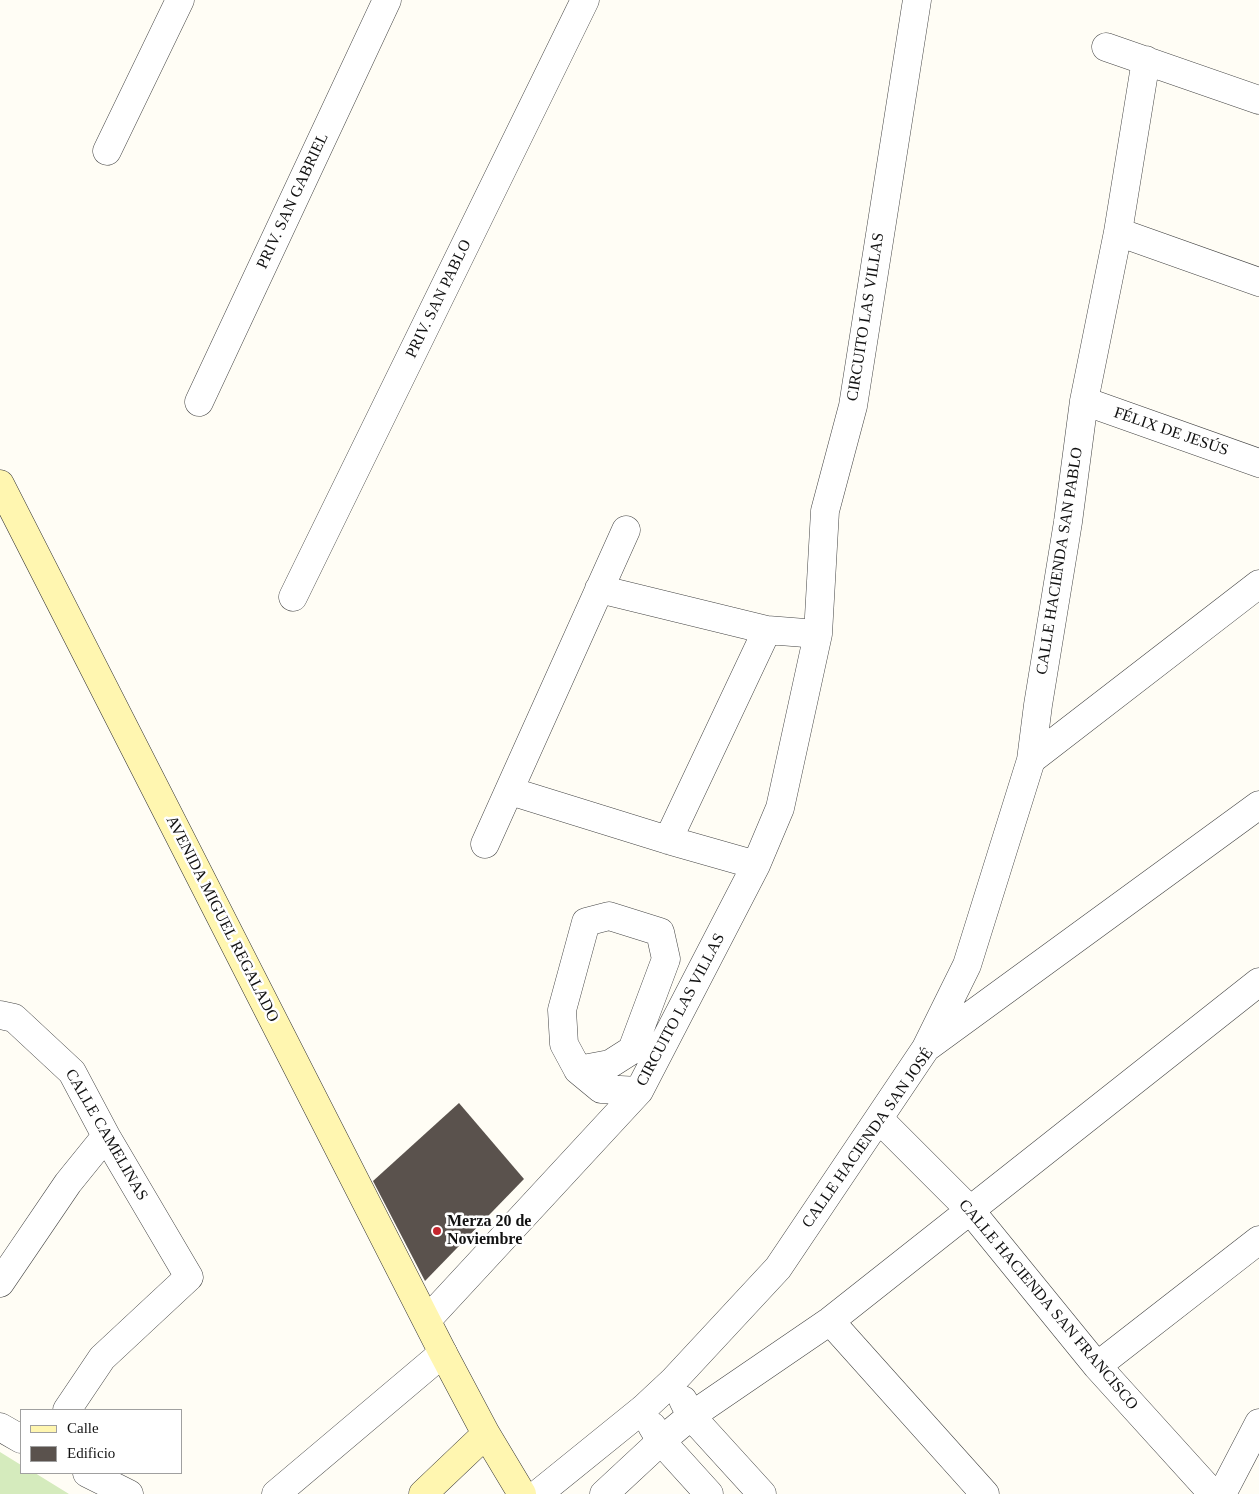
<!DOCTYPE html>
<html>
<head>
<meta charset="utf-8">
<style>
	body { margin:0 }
	#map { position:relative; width:1259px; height:1494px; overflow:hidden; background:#fffdf5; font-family:Georgia,serif }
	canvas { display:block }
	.legend { position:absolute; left:20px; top:1409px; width:162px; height:65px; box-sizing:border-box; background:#fff; border:1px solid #a0a0a0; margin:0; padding:6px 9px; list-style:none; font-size:15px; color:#111 }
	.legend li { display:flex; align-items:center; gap:10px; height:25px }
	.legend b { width:25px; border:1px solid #a0a0a0 }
</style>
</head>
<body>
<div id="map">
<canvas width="1259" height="1494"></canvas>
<ul class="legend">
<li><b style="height:6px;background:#fff6b0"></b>Calle</li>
<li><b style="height:14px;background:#5a524d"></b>Edificio</li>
</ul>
</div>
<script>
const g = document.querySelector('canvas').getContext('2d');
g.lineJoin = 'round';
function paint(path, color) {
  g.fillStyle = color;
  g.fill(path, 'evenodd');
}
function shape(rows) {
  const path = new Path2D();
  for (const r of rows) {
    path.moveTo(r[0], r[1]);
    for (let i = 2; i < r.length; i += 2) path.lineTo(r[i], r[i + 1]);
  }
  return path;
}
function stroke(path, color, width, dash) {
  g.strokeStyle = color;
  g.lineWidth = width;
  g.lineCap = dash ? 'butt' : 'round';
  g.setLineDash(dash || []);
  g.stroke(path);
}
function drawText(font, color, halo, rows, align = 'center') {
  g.font = font + ' Georgia,serif';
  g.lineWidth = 5;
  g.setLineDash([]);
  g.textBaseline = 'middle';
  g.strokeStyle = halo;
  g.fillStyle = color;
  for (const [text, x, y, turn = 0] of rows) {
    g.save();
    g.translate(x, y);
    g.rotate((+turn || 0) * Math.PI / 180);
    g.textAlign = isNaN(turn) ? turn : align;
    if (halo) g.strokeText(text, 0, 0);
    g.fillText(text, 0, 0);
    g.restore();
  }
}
const green = shape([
	[0,1452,21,1465,21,1473,35,1473,69,1494,0,1494]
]);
const building = shape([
	[459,1103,524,1179,425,1281,373,1181]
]);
const street = shape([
	[1106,47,1259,100],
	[107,151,180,0],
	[1118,232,1259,282],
	[1084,401,1259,463],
	[199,402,387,0],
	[599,589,767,630,818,634],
	[293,597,585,0],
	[1031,760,1259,584],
	[510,791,668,840,756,865],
	[668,840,767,630],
	[485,844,626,530],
	[0,1015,14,1018,72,1072,106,1136,189,1277,102,1358,67,1410],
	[926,1048,967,965,1031,760,1038,705,1068,522,1084,401,1118,232,1146,60],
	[578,1070,610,1064,632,1050,666,959,660,932,609,916,586,922,562,1010,564,1044,578,1070,601,1089,639,1091],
	[879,1119,970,1210,1097,1366,1213,1494],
	[0,1283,68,1183,106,1136],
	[427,1320,639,1091,756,865,780,808,818,634,825,511,853,406,917,0],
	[830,1321,985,1494],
	[1097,1366,1259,1240],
	[683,1400,691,1416,762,1494],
	[652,1426,661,1441,709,1494],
	[0,1427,21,1439],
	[87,1473,129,1494],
	[276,1494,443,1353],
	[538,1494,643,1409,673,1381,778,1268,926,1048,1259,805],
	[604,1494,661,1441,691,1416,830,1321,1259,982],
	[1222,1494,1259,1423]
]);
const secondary = shape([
	[0,484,443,1353,486,1434,522,1494],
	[423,1494,486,1434]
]);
const markers = [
	[437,1231,5,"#c4262e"]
];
const streetNames = [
	["PRIV. SAN GABRIEL",293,201,-65],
	["PRIV. SAN PABLO",439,299,-64],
	["CIRCUITO LAS VILLAS",866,317,-81],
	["FÉLIX DE JESÚS",1171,432,19],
	["CALLE HACIENDA SAN PABLO",1060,561,-81],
	["AVENIDA MIGUEL REGALADO",222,919,63],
	["CIRCUITO LAS VILLAS",681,1010,-62],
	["CALLE CAMELINAS",106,1135,60],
	["CALLE HACIENDA SAN JOSÉ",868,1138,-55],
	["CALLE HACIENDA SAN FRANCISCO",1048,1305,50]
];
const poiNames = [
	["Merza 20 de",447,1222],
	["Noviembre",447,1240]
];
paint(green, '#d5ebbd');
paint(building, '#5a524d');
stroke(street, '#444', 29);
stroke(secondary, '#333', 29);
stroke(street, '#fff', 28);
stroke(secondary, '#fff6b0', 28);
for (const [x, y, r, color] of markers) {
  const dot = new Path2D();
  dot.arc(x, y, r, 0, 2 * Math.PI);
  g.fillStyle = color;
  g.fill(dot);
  stroke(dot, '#fff', 2);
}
drawText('16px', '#111', '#fff', streetNames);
drawText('bold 16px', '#111', '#fff', poiNames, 'left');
</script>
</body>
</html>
